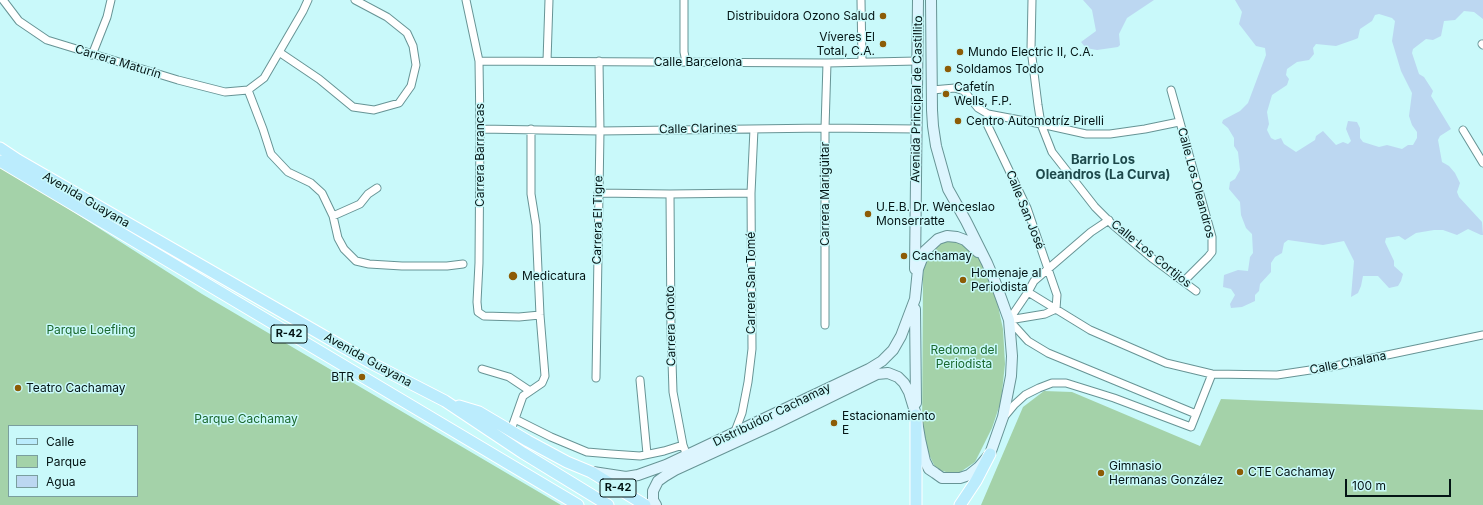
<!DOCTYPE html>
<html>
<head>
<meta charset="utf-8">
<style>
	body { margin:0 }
	#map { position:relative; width:1483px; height:505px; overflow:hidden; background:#c9f9fa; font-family:Inter,sans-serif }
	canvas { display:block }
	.legend { position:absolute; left:8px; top:425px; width:130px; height:72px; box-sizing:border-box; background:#c9f9fa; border:1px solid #7a9e9e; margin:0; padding:5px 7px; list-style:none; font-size:12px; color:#041515 }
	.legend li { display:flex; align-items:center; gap:8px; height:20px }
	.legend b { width:20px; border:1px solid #7a9e9e }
	.scale { position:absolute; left:1345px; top:479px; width:106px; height:18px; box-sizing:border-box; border:2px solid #041515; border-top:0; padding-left:5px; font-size:12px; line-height:14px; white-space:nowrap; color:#041515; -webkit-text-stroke:3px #c9f9fa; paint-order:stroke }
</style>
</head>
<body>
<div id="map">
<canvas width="1483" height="505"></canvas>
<ul class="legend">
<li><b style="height:5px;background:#bbecfd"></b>Calle</li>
<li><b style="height:11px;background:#a4d2a9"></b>Parque</li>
<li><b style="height:11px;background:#bcd7f1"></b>Agua</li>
</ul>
<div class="scale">100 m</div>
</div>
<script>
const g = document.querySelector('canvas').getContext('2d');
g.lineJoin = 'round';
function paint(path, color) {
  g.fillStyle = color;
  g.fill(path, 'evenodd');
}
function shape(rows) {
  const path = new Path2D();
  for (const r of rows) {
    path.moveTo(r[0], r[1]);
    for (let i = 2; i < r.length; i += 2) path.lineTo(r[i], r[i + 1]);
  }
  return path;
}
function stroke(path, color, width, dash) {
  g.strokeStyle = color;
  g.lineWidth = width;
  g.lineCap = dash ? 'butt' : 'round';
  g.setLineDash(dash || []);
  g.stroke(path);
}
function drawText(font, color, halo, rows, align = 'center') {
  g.font = font + ' Inter,sans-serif';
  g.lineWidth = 3;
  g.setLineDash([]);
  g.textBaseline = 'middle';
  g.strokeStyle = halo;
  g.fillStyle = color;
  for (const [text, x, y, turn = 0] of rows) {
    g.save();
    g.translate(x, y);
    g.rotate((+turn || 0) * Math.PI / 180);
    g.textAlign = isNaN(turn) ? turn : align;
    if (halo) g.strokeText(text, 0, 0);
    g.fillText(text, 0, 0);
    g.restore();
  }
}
const green = shape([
	[0,165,202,294,561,505,0,505],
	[9,426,137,426,137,496,9,496],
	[949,238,973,249,983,264,995,292,1003,329,1005,364,1001,401,992,428,975,462,956,475,936,469,922,440,923,277,925,251],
	[1044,391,1072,392,1200,446,1221,399,1483,410,1483,505,981,505,1023,407]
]);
const water = shape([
	[1083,0,1154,0,1127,18,1119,34,1120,45,1118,47,1097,50,1086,48,1081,42,1096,31,1092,10],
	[1235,0,1483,0,1483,19,1474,12,1464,11,1455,20,1444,21,1441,36,1433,40,1426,39,1413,49,1412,53,1419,74,1424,77,1433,91,1431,96,1451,129,1440,136,1438,140,1442,162,1449,166,1455,173,1460,183,1457,192,1459,197,1482,222,1483,235,1481,235,1468,229,1457,235,1443,230,1434,230,1416,233,1405,240,1399,236,1386,238,1385,242,1394,261,1394,266,1403,274,1401,281,1398,286,1389,288,1378,276,1363,276,1361,286,1358,293,1351,297,1354,261,1344,241,1323,245,1288,240,1284,243,1282,253,1275,257,1271,263,1271,272,1260,284,1259,291,1255,295,1255,301,1242,307,1231,308,1230,304,1235,295,1231,289,1223,287,1224,275,1238,270,1248,271,1250,257,1253,253,1252,234,1246,228,1241,215,1240,202,1229,189,1230,182,1235,179,1240,170,1238,152,1234,146,1234,138,1228,128,1222,123,1223,120,1240,111,1248,103,1266,55,1265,48,1256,46,1239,24,1242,12],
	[1379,14,1392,18,1395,21,1392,41,1401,71,1412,93,1409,116,1412,125,1417,132,1417,138,1413,145,1408,145,1402,149,1387,145,1379,147,1363,142,1360,138,1360,128,1357,122,1348,121,1346,129,1351,141,1348,144,1343,142,1336,145,1323,131,1316,136,1315,140,1296,152,1284,144,1281,138,1275,140,1271,138,1267,130,1269,124,1267,112,1272,95,1287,85,1289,79,1286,75,1287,69,1297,62,1309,60,1314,54,1313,48,1316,44,1336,46,1356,39,1358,38,1360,29,1372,21,1375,15]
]);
const minor = shape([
	[3,0,19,21,47,40,178,80,225,92,248,90],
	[466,0,479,61,480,129,479,263,477,302,478,312,484,316,519,317,540,315],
	[684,0,684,52,686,62],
	[861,0,862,62],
	[1032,0,1031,49,1038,105,1041,124,1052,152,1095,207,1113,225,1153,259,1196,291],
	[1482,44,1483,45],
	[279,52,319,79,353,107,374,110,399,103,411,86,416,65,413,46,407,33,387,17,355,0],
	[92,55,107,17,111,0],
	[479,61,827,63,917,61],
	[547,61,549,0],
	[248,90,263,129,271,154,288,172,311,183,322,193,333,216,338,238,344,249,356,261,369,264,402,266,447,266,463,264],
	[248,90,264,78,303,11,308,0],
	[932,90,955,88,964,91,978,108,988,114,1041,124,1086,134,1110,134,1145,129,1179,122],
	[1171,90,1212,237,1212,252,1208,257,1184,281],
	[988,114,987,124,1027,208,1057,295,1056,309,1045,314,1009,320],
	[480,129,600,131,825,128,917,129],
	[1463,130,1483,163],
	[598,193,670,194,751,193],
	[670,194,671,330,673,392,683,445,687,456],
	[333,216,360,204,368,194,377,188],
	[1028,292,1090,330,1166,363,1212,374,1277,375,1330,367,1483,335],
	[1009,320,1028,341,1048,353,1196,414],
	[1009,320,1028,292,1034,281,1091,232,1109,220],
	[825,325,825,128,827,63],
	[482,369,509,377,530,391],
	[596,378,600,131,599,61],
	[640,380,647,454],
	[1004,417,1014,405,1025,395,1039,388,1052,383,1066,383,1114,398,1191,427,1212,374],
	[515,419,551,437,587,452,611,454,640,456,664,451,683,445],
	[511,430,523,396,542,383,545,376,540,315,536,225,531,194,531,129],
	[734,434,742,413,748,382,752,349,751,193,754,129]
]);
const secondary = shape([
	[915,269,918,0],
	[915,309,916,403],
	[593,472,626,477,638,475,666,465,869,369,882,361,893,350,901,336,915,299,918,269,925,251,938,239,947,236,957,237,965,240,978,252],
	[656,505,653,500,653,491,658,481,665,476,675,470,771,426,877,374,888,373,898,377,904,383,909,392,916,415,920,439,925,461,929,469,935,473,942,478,960,478,969,475,979,467,990,454,1003,417,1011,376,1012,356,1009,320,996,284,987,263,966,221,948,189,936,146,933,126,932,110,931,0]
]);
const primary = shape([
	[0,148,18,160,371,363,445,401,523,453,608,505],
	[0,161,578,505],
	[459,406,479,412,528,441,567,462,591,472,645,505],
	[916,415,916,505],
	[960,505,976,481,990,454]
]);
const markers = [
	[883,16,4,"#8d5c06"],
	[883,44,4,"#8d5c06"],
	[960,52,4,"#8d5c06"],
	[948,69,4,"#8d5c06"],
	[946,94,4,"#8d5c06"],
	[958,121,4,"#8d5c06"],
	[868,214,4,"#8d5c06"],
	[904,256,4,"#8d5c06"],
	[513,276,5,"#8d5c06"],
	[963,280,4,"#8d5c06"],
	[362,377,4,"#8d5c06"],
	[18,388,4,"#8d5c06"],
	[834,423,4,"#8d5c06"],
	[1240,472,4,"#8d5c06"],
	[1101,473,4,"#8d5c06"]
];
const shields = [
	[289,334,36],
	[618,488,36]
];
const shieldNames = [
	["R-42",289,334],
	["R-42",618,488]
];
const poiNames = [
	["Distribuidora Ozono Salud",875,16,"right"],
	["Víveres El",875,37,"right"],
	["Total, C.A.",875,51,"right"],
	["Mundo Electric II, C.A.",968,52],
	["Soldamos Todo",956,69],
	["Cafetín",954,87],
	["Wells, F.P.",954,101],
	["Centro Automotríz Pirelli",966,121],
	["U.E.B. Dr. Wenceslao",876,207],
	["Monserratte",876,221],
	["Cachamay",912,256],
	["Homenaje al",971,273],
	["Periodista",971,287],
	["Medicatura",522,276],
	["BTR",354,377,"right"],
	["Teatro Cachamay",26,388],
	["Estacionamiento",842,416],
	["E",842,430],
	["Gimnasio",1109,466],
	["Hermanas González",1109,480],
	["CTE Cachamay",1248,472]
];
const streetNames = [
	["Carrera Maturín",118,62,17],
	["Calle Barcelona",698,62],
	["Avenida Principal de Castillito",917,99,-89],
	["Calle Clarines",698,129,-1],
	["Carrera Barrancas",480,155,-90],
	["Calle Los Oleandros",1196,183,75],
	["Carrera Marigüitar",825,194,-90],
	["Avenida Guayana",86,200,30],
	["Calle San José",1025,210,68],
	["Carrera El Tigre",598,220,-89],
	["Calle Los Cortijos",1151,254,39],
	["Carrera San Tomé",751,283,-90],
	["Carrera Onoto",671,326,-91],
	["Avenida Guayana",368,360,29],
	["Calle Chalana",1348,363,-11],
	["Distribuidor Cachamay",772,415,-26]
];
const parkNames = [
	["Parque Loefling",91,330],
	["Redoma del",964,350],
	["Periodista",964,364],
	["Parque Cachamay",246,419]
];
const neighbourhoodNames = [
	["Barrio Los",1103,160],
	["Oleandros (La Curva)",1103,175]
];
paint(green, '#a4d2a9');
paint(water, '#bcd7f1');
stroke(minor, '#679495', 9);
stroke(secondary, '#679495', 12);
stroke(primary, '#fff', 13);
stroke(minor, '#fff', 7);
stroke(secondary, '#ddf5fe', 10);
stroke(primary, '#bbecfd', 11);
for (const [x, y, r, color] of markers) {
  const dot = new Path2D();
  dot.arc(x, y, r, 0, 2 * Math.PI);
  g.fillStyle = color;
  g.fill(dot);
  stroke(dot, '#c9f9fa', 1.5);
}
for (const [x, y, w] of shields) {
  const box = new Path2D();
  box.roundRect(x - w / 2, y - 9, w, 18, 3);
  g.fillStyle = '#c9f9fa';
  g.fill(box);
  stroke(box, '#041515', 1);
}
drawText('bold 11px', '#041515', null, shieldNames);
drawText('12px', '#041515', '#c9f9fa', poiNames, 'left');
drawText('12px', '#041515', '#c9f9fa', streetNames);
drawText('12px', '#1b682e', '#c9f9fa', parkNames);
drawText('bold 13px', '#1d494b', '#c9f9fa', neighbourhoodNames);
</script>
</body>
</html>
